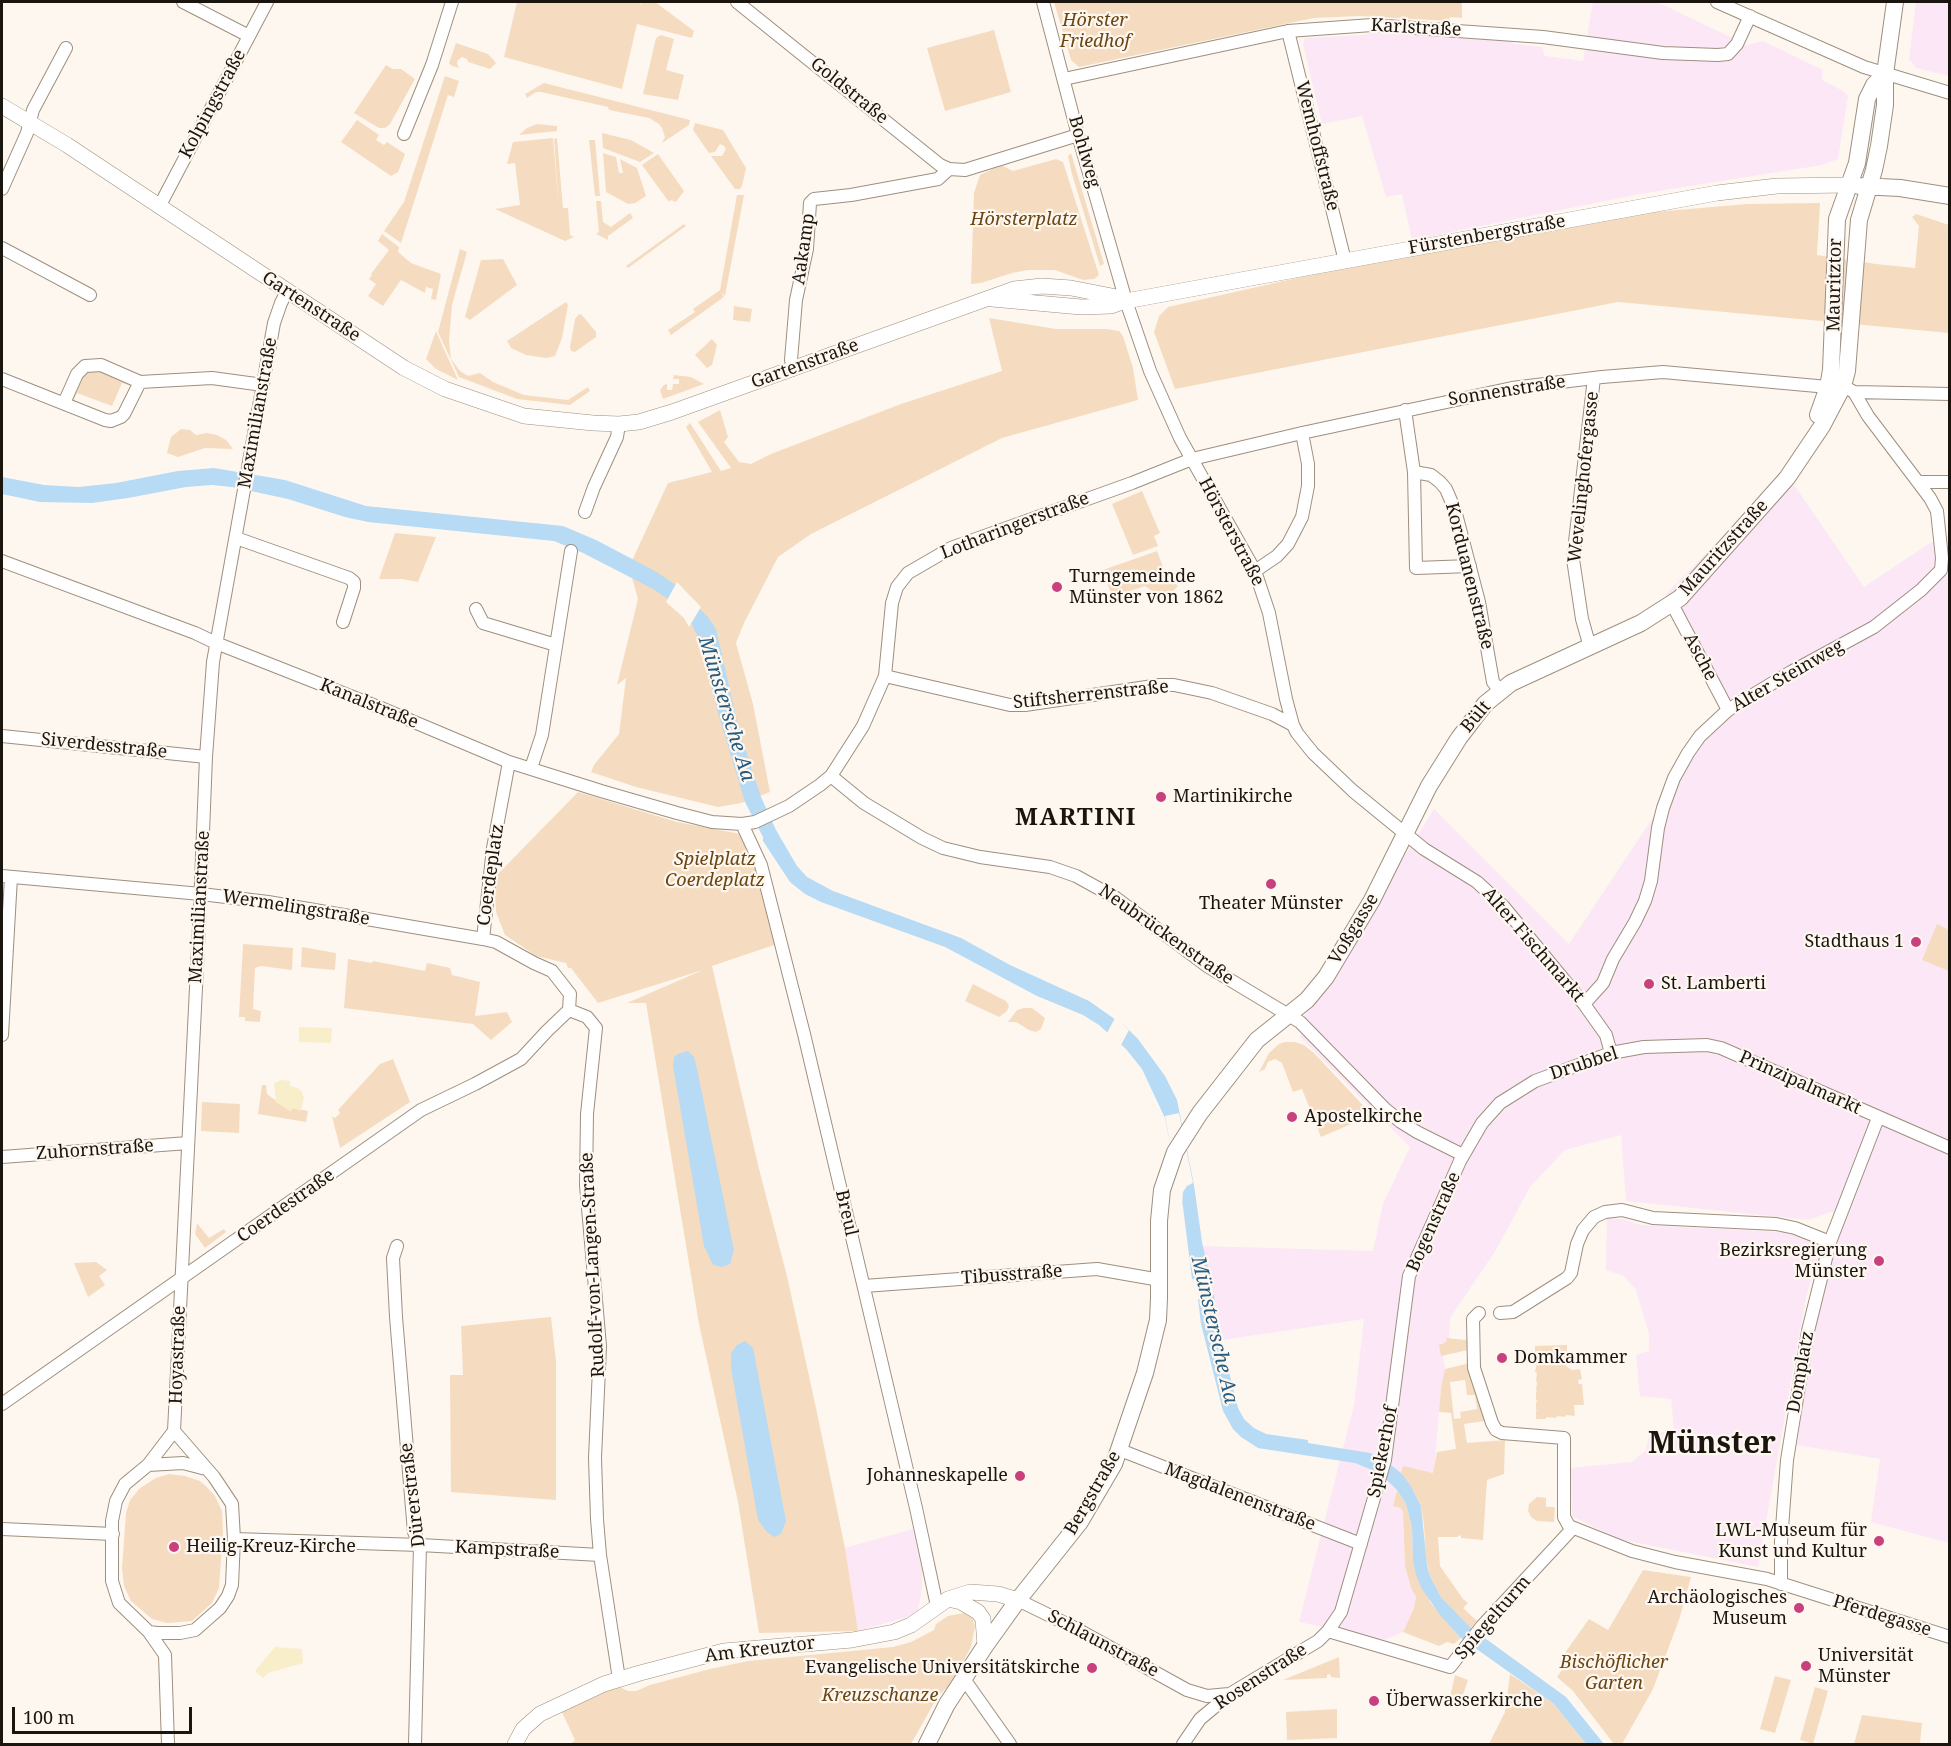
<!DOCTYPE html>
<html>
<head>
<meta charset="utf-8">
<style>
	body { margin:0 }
	#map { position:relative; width:1951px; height:1746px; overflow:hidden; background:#fdf7f0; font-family:"Noto Serif",serif }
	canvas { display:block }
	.frame { position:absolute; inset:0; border:3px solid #1b150f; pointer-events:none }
	.scale { position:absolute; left:12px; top:1707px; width:180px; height:27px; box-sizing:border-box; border:3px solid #1b150f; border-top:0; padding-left:8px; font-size:18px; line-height:21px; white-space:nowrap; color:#1b150f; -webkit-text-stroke:4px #fdf7f0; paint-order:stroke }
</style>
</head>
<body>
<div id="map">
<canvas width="1951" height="1746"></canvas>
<div class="frame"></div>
<div class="scale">100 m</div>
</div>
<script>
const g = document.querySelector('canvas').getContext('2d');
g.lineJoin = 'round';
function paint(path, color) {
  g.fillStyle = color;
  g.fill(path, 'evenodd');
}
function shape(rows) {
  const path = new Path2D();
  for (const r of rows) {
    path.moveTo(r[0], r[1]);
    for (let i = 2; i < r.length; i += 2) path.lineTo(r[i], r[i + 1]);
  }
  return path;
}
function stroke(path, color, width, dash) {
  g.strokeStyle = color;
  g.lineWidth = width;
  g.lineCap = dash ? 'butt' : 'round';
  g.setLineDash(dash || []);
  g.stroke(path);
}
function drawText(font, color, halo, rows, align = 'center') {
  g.font = font + ' "Noto Serif",serif';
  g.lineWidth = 4.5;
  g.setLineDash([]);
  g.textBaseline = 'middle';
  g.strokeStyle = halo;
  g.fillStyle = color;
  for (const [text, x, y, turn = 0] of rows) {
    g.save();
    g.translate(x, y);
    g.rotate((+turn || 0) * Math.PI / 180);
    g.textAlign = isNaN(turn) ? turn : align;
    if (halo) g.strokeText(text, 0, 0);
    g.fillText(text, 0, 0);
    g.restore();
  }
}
const commercial = shape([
	[1593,2,1657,2,1747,45,1763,41,1823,70,1822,80,1843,91,1848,96,1838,159,1822,165,1640,194,1412,240,1402,194,1386,197,1362,116,1322,124,1303,44,1305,38,1364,35,1381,30,1513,41,1513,44,1542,47,1545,56,1583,61],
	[1916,2,1949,2,1949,76,1916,68,1909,59],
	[1786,473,1864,587,1930,543,1949,536,1949,1543,1871,1522,1880,1459,1797,1445,1813,1332,1844,1215,1830,1212,1809,1220,1626,1201,1621,1135,1565,1150,1530,1187,1496,1250,1450,1318,1449,1338,1445,1343,1441,1343,1445,1369,1441,1387,1434,1473,1419,1471,1419,1469,1397,1490,1393,1505,1401,1508,1403,1512,1405,1566,1411,1588,1416,1597,1414,1608,1403,1632,1384,1640,1299,1622,1354,1405,1364,1319,1222,1340,1200,1246,1373,1251,1383,1204,1410,1147,1300,1037,1309,1002,1349,945,1434,809,1569,944,1664,801,1721,704,1666,594],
	[1607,1218,1623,1219,1640,1225,1784,1232,1812,1241,1819,1252,1806,1298,1758,1567,1618,1539,1572,1516,1571,1468,1632,1462,1646,1450,1649,1435,1674,1430,1671,1399,1640,1396,1636,1355,1649,1351,1649,1334,1636,1290,1624,1276,1606,1270],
	[913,1529,922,1571,922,1589,917,1614,858,1631,845,1548]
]);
const green = shape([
	[517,2,637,2,641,4,643,2,655,2,694,31,692,38,637,24,622,89,504,57],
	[1054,2,1462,2,1462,18,1450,17,1449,21,1360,16,1314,18,1079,67,1071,60],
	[994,30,1011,92,945,111,927,48],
	[661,35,674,39,666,70,684,75,678,100,643,94,656,38],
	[456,43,488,54,496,63,490,69,468,62,467,59,462,57,458,60,457,64,459,68,452,66,449,63],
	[386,65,393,69,401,69,415,79,390,124,385,128,379,128,354,113],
	[445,76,459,81,454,97,448,95,401,243,384,231,404,202],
	[544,83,690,120,689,125,662,143,665,137,662,128,659,124,649,118,609,110,608,107,541,92,536,92,527,98,525,94],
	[357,120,379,135,376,140,384,145,387,142,405,154,398,172,391,176,341,142],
	[695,123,723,130,746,168,742,186,740,189,735,189,711,156,722,156,726,149,724,146,720,144,715,152,709,153,693,130],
	[537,124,557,126,557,131,519,135,527,128],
	[602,133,631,140,654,153,640,162,603,148],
	[553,138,559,208,554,139,557,138,563,208,568,208,570,235,574,237,565,241,495,209,520,205,515,163,507,164,513,142],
	[589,140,595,140,600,196,595,196],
	[603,153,616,157,619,173,623,173,620,159,637,168,646,196,635,203,628,204,606,192],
	[1071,153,1104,264,1100,266,1072,174,1068,156],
	[658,154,684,191,676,202,671,200,669,202,642,165],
	[1056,159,1063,162,1099,275,1094,279,1083,280,1055,270,1028,270,1012,273,981,283,971,284,974,193,980,175,1001,165,1013,171],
	[737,195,744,195,725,296,721,292,724,297,671,335,668,330,695,312,693,309,720,290],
	[596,201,601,201,603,222,611,227,630,213,633,218,608,236,608,240,596,234,599,232],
	[1820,203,1817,255,1876,264,1915,268,1919,226,1912,217,1916,214,1949,225,1949,333,1618,302,1175,389,1154,332,1159,316,1168,307,1337,269,1631,214,1747,204],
	[684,224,686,226,628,268,626,266],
	[382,234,399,247,398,252,411,263,441,274,436,300,431,299,433,289,426,287,425,293,401,280,383,306,368,296,376,284,369,279,372,275,371,274,389,250,378,241],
	[460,249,467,252,452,305,449,340,451,359,460,371,468,376,480,373,493,382,524,395,568,400,588,387,590,391,570,405,517,399,459,377,438,332],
	[503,259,517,285,470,320,465,317,481,260],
	[566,302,568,305,562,338,555,356,546,358,526,355,511,348,507,341],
	[734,306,752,309,750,322,733,320],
	[581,314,596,332,596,337,575,352,571,351,570,347,575,319,578,315],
	[989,318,1056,329,1106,329,1119,331,1123,336,1133,368,1138,400,1002,438,811,534,778,557,744,623,736,643,753,704,770,792,741,803,718,807,636,787,591,772,594,765,619,734,626,678,617,685,638,599,629,567,668,483,712,472,686,427,690,423,721,471,731,468,698,422,720,410,728,437,724,442,739,462,751,464,771,454,901,404,1002,371],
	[436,331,443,347,458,380,436,369,426,359],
	[712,339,717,345,712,365,707,368,695,355],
	[97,369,132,383,131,386,122,383,112,406,77,393,73,402,69,401,84,371],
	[674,375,691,377,704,384,663,399,660,390,664,385,667,384,667,390,672,390,673,384,679,384,679,379,673,379],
	[181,429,190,430,196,435,207,433,217,435,226,440,233,449,205,448,178,457,167,453,171,437],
	[1142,491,1160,533,1154,536,1158,546,1133,555,1112,504],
	[395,533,436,537,418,582,402,579,379,579],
	[1157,551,1166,575,1178,586,1164,600,1145,586,1112,597,1103,570],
	[578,792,677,822,746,835,774,927,777,944,712,966,759,1169,787,1276,816,1408,845,1548,858,1631,759,1633,738,1502,699,1324,646,1003,627,1003,703,970,598,1003,571,968,568,968,566,963,536,956,505,935,496,912,494,878],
	[1937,924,1949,930,1949,971,1922,960],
	[243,944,293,948,292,970,261,966,255,968,253,1009,261,1011,260,1022,245,1021,245,1017,239,1017],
	[302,947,336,953,335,970,301,967],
	[348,959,372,963,373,961,425,971,427,963,450,968,452,975,480,982,475,1016,507,1012,512,1022,491,1040,473,1024,344,1008],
	[973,984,1006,1001,1009,1006,1007,1011,999,1017,965,1001],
	[1024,1008,1032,1008,1045,1018,1041,1029,1036,1032,1029,1030,1016,1022,1008,1022,1017,1010],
	[1285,1042,1295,1042,1304,1045,1314,1053,1372,1115,1321,1137,1302,1089,1293,1092,1282,1063,1275,1059,1268,1062,1265,1069,1259,1072,1269,1053,1279,1044],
	[393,1059,410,1102,340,1148,332,1116,335,1118,340,1113,338,1110,380,1064],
	[262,1085,266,1085,267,1094,290,1111,293,1108,308,1111,306,1122,258,1114],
	[202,1102,240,1104,239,1133,201,1131],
	[197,1223,209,1238,224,1229,226,1232,205,1248,195,1234],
	[96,1262,107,1270,99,1276,105,1285,88,1297,74,1263],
	[551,1317,556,1361,556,1500,451,1492,450,1375,463,1375,461,1326],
	[1447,1338,1465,1340,1468,1338,1468,1350,1441,1356,1439,1345,1446,1342],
	[1567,1345,1567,1357,1568,1357,1566,1360,1566,1366,1572,1370,1580,1369,1582,1379,1578,1380,1579,1384,1582,1384,1584,1405,1574,1405,1575,1416,1566,1415,1565,1417,1557,1416,1556,1418,1546,1417,1546,1419,1536,1419,1536,1411,1538,1410,1536,1410,1536,1402,1538,1402,1536,1400,1536,1393,1537,1391,1536,1391,1537,1382,1536,1381,1537,1373,1535,1372,1537,1363,1535,1362,1535,1346],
	[1470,1363,1473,1386,1477,1388,1485,1421,1464,1424,1467,1443,1505,1440,1504,1474,1487,1480,1483,1540,1461,1538,1461,1535,1457,1537,1438,1537,1440,1566,1463,1599,1468,1603,1463,1608,1477,1621,1471,1628,1441,1597,1430,1576,1426,1558,1424,1525,1421,1506,1411,1486,1401,1474,1403,1466,1433,1473,1437,1452,1456,1449,1451,1413,1439,1412,1441,1387,1445,1369],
	[1465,1380,1467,1395,1475,1395,1477,1409,1460,1412,1461,1418,1454,1419,1450,1382],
	[169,1474,185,1476,200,1481,206,1486,215,1496,222,1511,223,1532,219,1588,212,1603,192,1621,167,1623,152,1619,131,1601,124,1586,122,1568,126,1513,130,1500,140,1488,156,1478],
	[1397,1490,1406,1504,1412,1527,1413,1561,1430,1602,1461,1638,1454,1644,1447,1642,1439,1646,1403,1632,1414,1608,1416,1597,1411,1588,1405,1566,1403,1512,1401,1508,1393,1506],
	[1537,1497,1546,1498,1546,1507,1555,1507,1554,1522,1537,1521,1531,1517,1528,1511,1529,1504],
	[1643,1570,1691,1577,1679,1620,1653,1689,1622,1744,1614,1744,1573,1691,1557,1677,1568,1662,1562,1657,1589,1619,1608,1630],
	[964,1613,972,1617,975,1627,971,1647,951,1684,938,1696,911,1744,571,1744,575,1740,561,1710,618,1686,628,1691,636,1691,650,1685,710,1669,748,1661,893,1647,911,1642,934,1630,936,1624,948,1616],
	[1339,1657,1340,1678,1331,1677,1330,1674,1327,1675,1327,1678,1283,1680],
	[1510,1674,1554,1704,1586,1744,1489,1744,1505,1712],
	[1455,1675,1468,1680,1461,1700,1450,1697],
	[1775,1676,1791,1680,1775,1733,1760,1729],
	[1815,1687,1828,1691,1813,1744,1800,1740],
	[1337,1709,1337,1738,1287,1740,1286,1712],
	[1862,1715,1922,1723,1920,1744,1854,1744]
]);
const sand = shape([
	[299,1027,332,1028,331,1043,299,1042],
	[281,1080,290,1081,290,1086,298,1088,302,1092,304,1098,301,1111,293,1108,290,1111,276,1102,274,1083],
	[275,1647,302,1649,303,1663,268,1673,263,1678,255,1671]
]);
const water = shape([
	[214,468,285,480,366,506,563,526,596,540,655,571,676,585,708,617,716,629,739,730,761,797,776,830,797,866,807,877,833,891,961,938,1010,965,1089,1001,1126,1027,1138,1039,1165,1076,1177,1100,1194,1185,1202,1242,1214,1294,1216,1320,1238,1408,1244,1419,1254,1428,1266,1434,1308,1440,1308,1443,1370,1453,1382,1458,1401,1473,1411,1486,1421,1506,1427,1565,1430,1576,1441,1597,1471,1628,1566,1697,1604,1744,1586,1744,1554,1704,1461,1638,1440,1615,1422,1589,1416,1575,1413,1561,1412,1527,1406,1504,1397,1490,1388,1481,1377,1472,1355,1463,1258,1448,1241,1437,1233,1429,1223,1411,1201,1324,1198,1299,1192,1279,1183,1207,1165,1118,1142,1069,1126,1049,1099,1025,1083,1015,1037,996,945,947,821,902,805,894,790,882,763,841,763,837,745,802,719,716,699,639,691,623,668,599,653,589,583,553,554,541,368,522,345,517,288,499,232,487,212,485,186,487,128,498,92,503,40,502,2,494,2,477,44,485,79,487,116,483,178,471],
	[688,1051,694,1057,697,1069,734,1250,730,1264,722,1267,713,1265,704,1246,673,1066,674,1057,678,1054],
	[745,1341,753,1348,786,1521,781,1534,774,1537,767,1532,758,1520,731,1368,731,1353,737,1345]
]);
const pier = shape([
	[677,582,701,607,689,627,684,618,666,602],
	[1115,1018,1129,1030,1121,1045,1107,1033],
	[1179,1113,1193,1183,1187,1186,1183,1192,1182,1207,1165,1116],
	[1210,1277,1214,1294,1196,1300,1192,1279]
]);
const minor = shape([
	[183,2,249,36],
	[737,2,940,165,949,169,965,170,1078,135],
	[1043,2,1078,135,1126,301,1150,371,1180,438,1255,571,1269,613,1286,699,1293,725,1297,733,1313,753,1353,791,1424,849,1477,882,1504,907,1584,1004,1606,1035,1611,1053],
	[1717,2,1864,67,1950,93],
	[1288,31,1345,261],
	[1064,79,1288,31,1372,25,1543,37,1663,53,1718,55,1728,54,1737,44,1750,16],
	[404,134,432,65,452,2],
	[2,189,27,133,33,110,66,48],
	[159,207,267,2],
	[2,248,90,295],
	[794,368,791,360,796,300,807,249,810,203,814,199,851,195,938,179,949,169],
	[2,379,105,420,111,421,121,417,124,414,140,382,212,378,263,385],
	[1854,392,1950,394],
	[64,403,77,374,85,366,101,365,140,382],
	[1405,410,1414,472,1431,475,1440,482,1446,489,1455,510,1479,602,1493,682,1500,691],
	[1414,472,1416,568,1470,566],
	[1918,482,1950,482],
	[585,512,594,487,617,437,619,424],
	[236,538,349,578,354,582,354,588,343,622],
	[2,561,195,633,216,643,381,708,509,762,601,791,677,813,712,822,742,824,755,822,789,806,820,785,831,776,863,726,885,676,892,603,897,587,908,573,951,548,1132,483,1192,459,1302,433,1512,388,1602,377,1663,372,1828,387],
	[1255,571,1277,556,1288,544,1302,517,1308,486,1308,464,1302,433],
	[1672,604,1728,710],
	[476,609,483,623,556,645],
	[1590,647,1582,619,1573,559,1594,378],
	[885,676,1010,705,1025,705,1160,685,1174,685,1212,693,1272,714,1293,725],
	[2,736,206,757],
	[509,762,493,848,483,939,496,942,534,963,552,971,570,994,569,1010],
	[531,768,542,735,571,551],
	[831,776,864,803,922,838,943,848,980,857,1050,867,1076,876,1116,898,1207,966,1300,1022,1385,1109,1401,1122,1417,1132,1463,1155],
	[742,824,761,865,804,1034,916,1508,937,1606],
	[2,876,201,894,268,902,483,939],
	[1584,1004,1603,983,1613,959,1635,922,1645,901,1651,881,1658,828,1663,808,1674,778,1688,753,1700,736,1728,710,1791,672,1874,627,1921,590,1941,570,1942,558,1937,511,1930,498,1868,416,1854,392,1843,386],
	[569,1010,587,1017,596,1028,587,1114,586,1185,600,1346,595,1458,597,1519,600,1555,619,1679],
	[2,1035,11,877],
	[2,1157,188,1143],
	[397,1246,393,1258,396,1317,414,1532,420,1545,415,1744],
	[864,1286,1097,1269,1160,1280],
	[1479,1313,1473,1319,1474,1368,1492,1423,1496,1430,1502,1433,1564,1438,1564,1517,1569,1526,1632,1551,1675,1562,1767,1579,1950,1637],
	[1500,1313,1513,1312,1567,1278,1571,1273,1577,1244,1583,1230,1594,1217,1605,1212,1622,1210,1653,1218,1776,1224,1795,1228,1830,1242],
	[2,1404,421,1110,475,1084,521,1059,547,1031,569,1010],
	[174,1431,214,1477,232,1504,234,1539,232,1585,228,1596,220,1608,195,1630,180,1633,157,1633,149,1632,119,1603,112,1581,112,1521,116,1501,125,1484,148,1465,174,1431,200,907,206,757,213,662,274,323,281,303,287,291],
	[1120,1450,1361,1544],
	[148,1465,183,1463,206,1469],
	[2,1529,113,1534],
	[234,1539,420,1545,600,1555],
	[1781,1584,1781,1542,1787,1460,1808,1331,1830,1242,1878,1118],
	[1018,1600,1073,1627,1187,1690,1207,1696,1229,1694],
	[1328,1631,1450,1667,1482,1626,1573,1528],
	[149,1632,165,1655,168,1744],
	[964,1679,1010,1744],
	[1183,1744,1200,1719,1230,1694,1318,1641,1328,1631,1341,1612,1385,1460,1409,1276,1460,1161,1482,1123,1500,1103,1535,1081,1611,1053,1644,1047,1707,1045,1721,1048,1950,1148]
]);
const tertiary = shape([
	[2,106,67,145,404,368,445,389,524,416,593,423,619,424,639,422,672,412,1014,289,1042,286,1071,288,1117,297,1126,301],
	[992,299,1081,307,1111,306,1126,301,1235,281,1717,193,1777,186,1849,185],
	[948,1599,961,1602,978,1612,983,1619,985,1646],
	[515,1744,523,1729,540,1714,604,1684,640,1673,724,1651,852,1640,894,1632,911,1625,948,1599,970,1592,998,1594,1018,1600]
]);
const secondary = shape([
	[1859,186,1900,188,1950,196],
	[1818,415,1828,387,1831,370,1837,219,1857,163,1867,99,1874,85,1885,74],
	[927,1744,947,1704,985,1646,1018,1600,1080,1522,1114,1464,1145,1373,1158,1320,1159,1298,1159,1221,1162,1190,1175,1152,1200,1113,1257,1040,1307,1000,1326,977,1372,900,1429,786,1459,738,1485,704,1511,683,1641,623,1680,598,1787,478,1822,426,1843,386,1847,371,1859,220,1874,170,1879,146,1885,105,1885,74,1895,2]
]);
const markers = [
	[1057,587,6,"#c8417e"],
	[1161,797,6,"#c8417e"],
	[1271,884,6,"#c8417e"],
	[1916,942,6,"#c8417e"],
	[1649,984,6,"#c8417e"],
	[1292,1117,6,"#c8417e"],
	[1879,1261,6,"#c8417e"],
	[1502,1358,6,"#c8417e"],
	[1020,1476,6,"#c8417e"],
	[1879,1541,6,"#c8417e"],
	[174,1547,6,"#c8417e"],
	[1799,1608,6,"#c8417e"],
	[1806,1666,6,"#c8417e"],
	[1092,1668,6,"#c8417e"],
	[1374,1701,6,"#c8417e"]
];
const parkNames = [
	["Hörster",1095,21],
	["Friedhof",1095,42],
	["Hörsterplatz",1024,220],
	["Spielplatz",715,860],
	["Coerdeplatz",715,881],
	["Bischöflicher",1614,1663],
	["Garten",1614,1684],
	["Kreuzschanze",880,1696]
];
const streetNames = [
	["Karlstraße",1416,28,3],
	["Goldstraße",849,91,39],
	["Kolpingstraße",213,104,-62],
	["Wemhoffstraße",1317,146,76],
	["Bohlweg",1084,152,74],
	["Fürstenbergstraße",1487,235,-10],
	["Aakamp",804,249,-82],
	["Mauritztor",1835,285,-89],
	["Gartenstraße",311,307,33],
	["Gartenstraße",805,364,-20],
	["Sonnenstraße",1507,391,-9],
	["Maximilianstraße",258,413,-80],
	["Wevelinghofergasse",1584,477,-84],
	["Lotharingerstraße",1015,526,-21],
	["Hörsterstraße",1231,532,62],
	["Mauritzstraße",1724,548,-48],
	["Korduanenstraße",1469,576,76],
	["Asche",1700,657,62],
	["Alter Steinweg",1788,676,-30],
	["Stiftsherrenstraße",1091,695,-6],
	["Kanalstraße",369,704,22],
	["Bült",1476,717,-50],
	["Siverdesstraße",104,746,6],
	["Coerdeplatz",491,875,-82],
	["Maximilianstraße",200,907,-87],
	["Wermelingstraße",296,908,9],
	["Voßgasse",1354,929,-59],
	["Neubrückenstraße",1166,935,35],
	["Alter Fischmarkt",1533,945,49],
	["Drubbel",1584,1064,-18],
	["Prinzipalmarkt",1800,1083,24],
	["Zuhornstraße",95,1150,-4],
	["Coerdestraße",286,1206,-35],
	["Breul",846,1213,77],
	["Bogenstraße",1434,1222,-66],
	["Rudolf-von-Langen-Straße",593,1265,-93],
	["Tibusstraße",1012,1275,-4],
	["Hoyastraße",178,1355,-88],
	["Domplatz",1801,1372,-80],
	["Spiekerhof",1383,1452,-79],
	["Bergstraße",1093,1493,-60],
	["Dürerstraße",413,1495,-97],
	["Magdalenenstraße",1240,1497,21],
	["Kampstraße",507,1550,3],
	["Pferdegasse",1882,1616,17],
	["Spiegelturm",1493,1618,-49],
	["Schlaunstraße",1103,1644,28],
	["Am Kreuztor",760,1650,-7],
	["Rosenstraße",1261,1677,-33]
];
const poiNames = [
	["Turngemeinde",1069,577],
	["Münster von 1862",1069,598],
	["Martinikirche",1173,797],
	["Theater Münster",1271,904,"center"],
	["Stadthaus 1",1904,942,"right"],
	["St. Lamberti",1661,984],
	["Apostelkirche",1304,1117],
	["Bezirksregierung",1867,1251,"right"],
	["Münster",1867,1272,"right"],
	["Domkammer",1514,1358],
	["Johanneskapelle",1008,1476,"right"],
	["LWL-Museum für",1867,1531,"right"],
	["Kunst und Kultur",1867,1552,"right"],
	["Heilig-Kreuz-Kirche",186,1547],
	["Archäologisches",1787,1598,"right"],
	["Museum",1787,1619,"right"],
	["Universität",1818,1656],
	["Münster",1818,1677],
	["Evangelische Universitätskirche",1080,1668,"right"],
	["Überwasserkirche",1386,1701]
];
const waterNames = [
	["Münstersche Aa",726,709,73],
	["Münstersche Aa",1214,1330,77]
];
const districtNames = [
	["MARTINI",1076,818]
];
const townNames = [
	["Münster",1712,1444]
];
paint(commercial, '#fce7f6');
paint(green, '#f5dcc0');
paint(sand, '#f8eec9');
paint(water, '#b7daf5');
paint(pier, '#fdf7f0');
stroke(minor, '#9e8f7f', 14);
stroke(tertiary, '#9e8f7f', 16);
stroke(secondary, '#9e8f7f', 18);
stroke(minor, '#fff', 12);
stroke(tertiary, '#fff', 15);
stroke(secondary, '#fff', 16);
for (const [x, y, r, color] of markers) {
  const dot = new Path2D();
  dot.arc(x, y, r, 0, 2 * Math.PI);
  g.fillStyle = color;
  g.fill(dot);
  stroke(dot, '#fdf7f0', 2);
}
drawText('italic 18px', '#6b4512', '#fdf7f0', parkNames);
drawText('18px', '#1b150f', '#fdf7f0', streetNames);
drawText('18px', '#1b150f', '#fdf7f0', poiNames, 'left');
drawText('italic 20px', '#265c80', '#fdf7f0', waterNames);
g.letterSpacing = '1.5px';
drawText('bold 24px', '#1b150f', '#fdf7f0', districtNames);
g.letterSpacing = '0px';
drawText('bold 30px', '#1b150f', '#fdf7f0', townNames);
</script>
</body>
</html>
